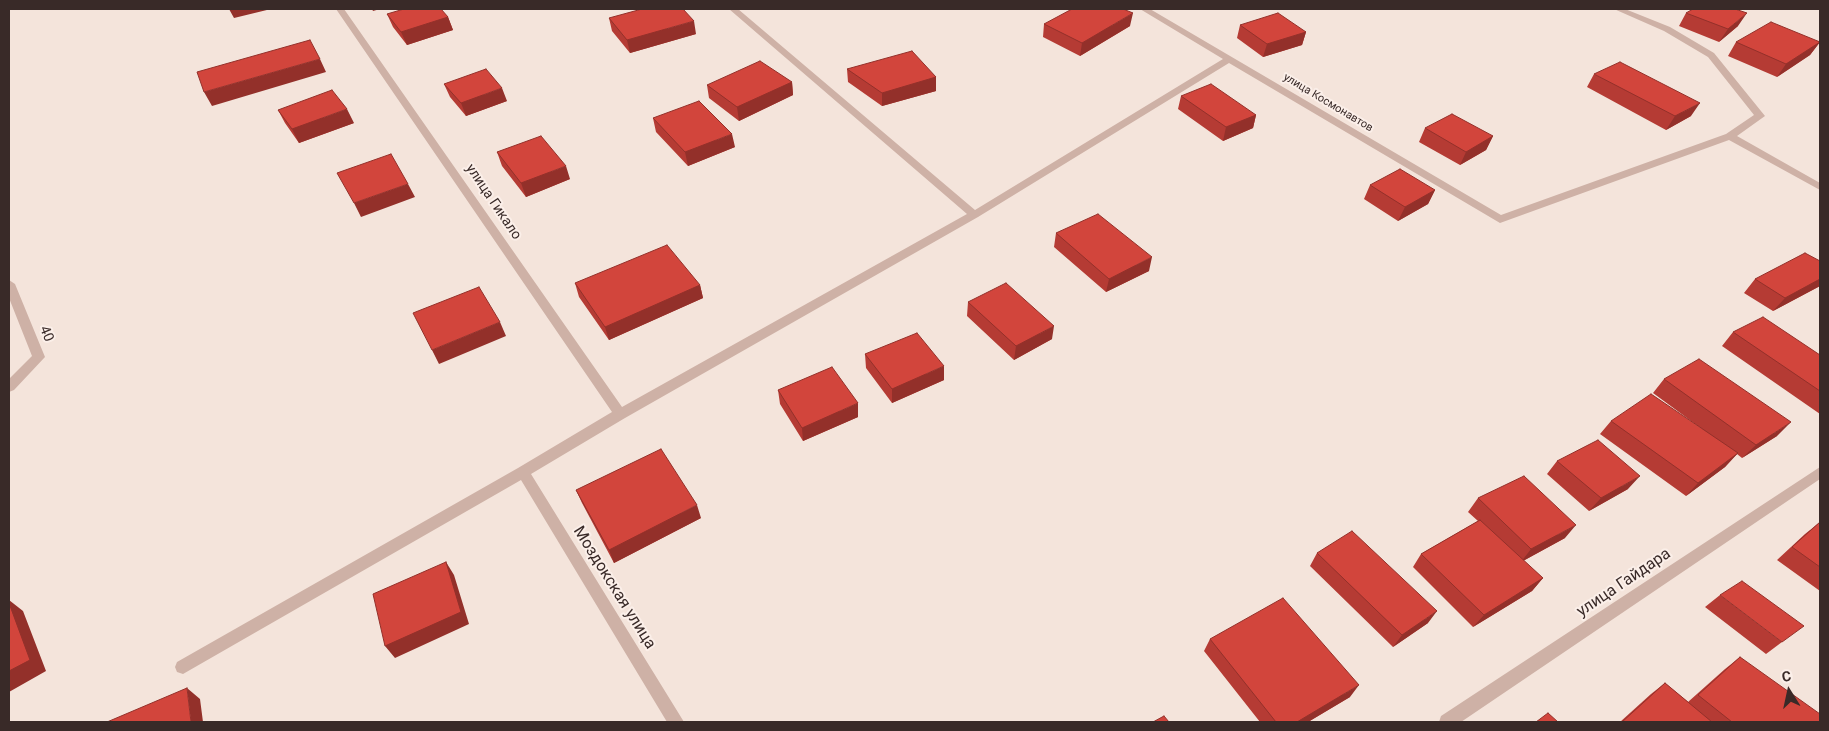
<!DOCTYPE html>
<html>
<head>
<meta charset="utf-8">
<style>
	body { margin:0 }
	#map { position:relative; width:1829px; height:731px; overflow:hidden; background:#f4e4db; font-family:Roboto,sans-serif }
	canvas { display:block }
	.frame { position:absolute; inset:0; border:10px solid #392a28; pointer-events:none }
	.north { position:absolute; left:1764px; top:666px; width:50px; height:50px; -webkit-text-stroke:4px #fbefe9; paint-order:stroke; rotate:350deg; font-size:14px; font-weight:700; line-height:20px; text-align:center; color:#392a28 }
	.north::after { content:''; display:block; margin:auto; width:18px; height:22px; background:#392a28; clip-path:polygon(50% 0,100% 100%,50% 72%,0 100%) }
</style>
</head>
<body>
<div id="map">
<canvas width="1829" height="731"></canvas>
<div class="frame"></div>
<div class="north">С</div>
</div>
<script>
const g = document.querySelector('canvas').getContext('2d');
g.lineJoin = 'round';
function shape(rows) {
  const path = new Path2D();
  for (const r of rows) {
    path.moveTo(r[0], r[1]);
    for (let i = 2; i < r.length; i += 2) path.lineTo(r[i], r[i + 1]);
  }
  return path;
}
function paint(path, color) {
  g.fillStyle = color;
  g.fill(path, 'evenodd');
}
function stroke(path, color, width, dash) {
  g.strokeStyle = color;
  g.lineWidth = width;
  g.lineCap = dash ? 'butt' : 'round';
  g.setLineDash(dash || []);
  g.stroke(path);
}
function drawText(font, color, halo, rows, align = 'center') {
  g.font = font + ' Roboto,sans-serif';
  g.lineWidth = 4;
  g.setLineDash([]);
  g.textBaseline = 'middle';
  g.strokeStyle = halo;
  g.fillStyle = color;
  for (const [text, x, y, turn = 0] of rows) {
    g.save();
    g.translate(x, y);
    g.rotate((+turn || 0) * Math.PI / 180);
    g.textAlign = isNaN(turn) ? turn : align;
    if (halo) g.strokeText(text, 0, 0);
    g.fillText(text, 0, 0);
    g.restore();
  }
}
const minor = shape([
	[336,9,344,9,622,407,967,214,729,9,738,9,975,210,1223,59,1140,9,1150,9,1501,215,1726,134,1754,115,1708,57,1664,31,1614,9,1625,9,1670,27,1714,53,1765,116,1737,136,1820,183,1820,190,1729,140,1500,223,1229,63,978,217,625,418,531,474,684,722,667,722,521,480,183,674,177,672,175,667,177,662,518,468,612,412,336,9],
	[9,280,15,284,45,357,14,390,9,392,9,379,32,356,9,298,9,280],
	[1820,467,1820,479,1461,722,1439,722,1441,716,1820,467]
]);
const wall = shape([
	[1686,13,1738,26,1719,42,1679,26],
	[387,14,448,17,453,30,407,45,393,27],
	[609,18,696,34,630,53,612,31],
	[1044,24,1130,26,1080,56,1043,37],
	[1240,25,1306,32,1302,45,1263,57,1237,38],
	[1736,42,1820,42,1810,55,1777,77,1728,56],
	[847,69,936,77,936,91,882,106,848,82],
	[1594,74,1691,116,1666,130,1587,87],
	[792,82,793,95,739,121,709,98,707,85],
	[444,84,507,101,466,116,450,97],
	[1181,96,1256,115,1253,128,1223,141,1178,109],
	[278,110,354,123,299,143,285,123],
	[653,118,735,147,688,166,656,132],
	[1425,128,1493,136,1486,150,1460,165,1419,142],
	[497,152,570,179,526,197,502,166],
	[1370,185,1435,190,1428,204,1398,221,1364,199],
	[1056,233,1149,271,1106,292,1054,247],
	[1820,261,1820,286,1773,311,1744,293,1755,279],
	[575,283,700,285,703,298,609,340,579,297],
	[968,302,1052,339,1014,360,967,316],
	[1733,332,1820,355,1820,414,1722,346],
	[865,354,944,380,892,403,866,368],
	[1664,379,1777,436,1742,458,1737,454,1725,467,1686,496,1600,434,1611,421,1702,429,1653,393],
	[778,390,858,417,803,441,780,404],
	[1557,461,1628,489,1589,511,1547,474],
	[576,490,701,518,614,563,582,503],
	[1478,498,1565,538,1523,561,1543,578,1532,591,1473,627,1413,567,1421,554,1478,521,1468,512],
	[1820,522,1820,591,1777,560,1805,534],
	[1317,553,1428,623,1393,647,1310,566],
	[1720,595,1782,642,1766,654,1705,607],
	[1210,639,1350,697,1308,722,1260,722,1204,651],
	[1740,657,1820,722,1620,722,1651,694,1665,683,1688,702,1725,669]
]);
const shadedWall = shape([
	[229,9,271,9,234,18],
	[372,9,380,9,373,11],
	[1133,13,1130,26,1080,56,1082,43],
	[1747,13,1738,26,1719,42,1728,29],
	[448,17,453,30,407,45,401,32],
	[694,21,696,34,630,53,627,40],
	[1306,32,1302,45,1263,57,1267,44],
	[1820,42,1810,55,1777,77,1786,64],
	[320,59,326,72,212,106,204,92],
	[936,77,936,91,882,106,882,93],
	[792,82,793,95,739,121,737,107],
	[502,88,507,101,466,116,461,103],
	[1700,103,1691,116,1666,130,1675,116],
	[347,109,354,123,299,143,292,129],
	[1256,115,1253,128,1223,141,1226,127],
	[732,134,735,147,688,166,685,152],
	[1493,136,1486,150,1460,165,1466,152],
	[566,166,570,179,526,197,521,183],
	[408,184,415,197,361,217,354,203],
	[1435,190,1428,204,1398,221,1405,207],
	[1152,257,1149,271,1106,292,1109,279],
	[1820,279,1820,286,1773,311,1785,298],
	[700,285,703,298,609,340,605,327],
	[500,322,506,336,439,364,432,350],
	[1054,326,1052,339,1014,360,1016,346],
	[944,366,944,380,892,403,892,389],
	[858,403,858,417,803,441,802,428],
	[1791,422,1777,436,1742,458,1756,445],
	[1738,453,1725,467,1686,496,1698,483],
	[1640,476,1628,489,1589,511,1601,498],
	[697,505,701,518,614,563,609,550],
	[1576,525,1565,538,1521,562,1531,549],
	[446,562,454,575,469,624,395,658,385,646],
	[1543,578,1532,591,1473,627,1484,615],
	[9,600,23,611,46,671,9,692],
	[1437,611,1428,623,1393,647,1402,635],
	[1359,685,1350,697,1308,722,1297,722],
	[187,688,200,699,203,722,191,722]
]);
const building = shape([
	[404,9,441,9,448,17,401,32,387,14,404,9],
	[642,9,683,9,694,21,627,40,609,18,642,9],
	[1072,9,1123,9,1133,13,1082,43,1044,24,1072,9],
	[1693,9,1735,9,1747,13,1728,29,1686,13,1693,9],
	[1278,13,1306,32,1267,44,1240,25,1278,13],
	[1771,22,1820,42,1786,64,1736,42,1771,22],
	[310,40,320,59,204,92,197,72,310,40],
	[912,51,936,77,882,93,847,69,912,51],
	[760,61,792,82,737,107,707,85,760,61],
	[1620,62,1700,103,1675,116,1594,74,1620,62],
	[486,69,502,88,461,103,444,84,486,69],
	[1211,84,1256,115,1226,127,1181,96,1211,84],
	[332,90,347,109,292,129,278,110,332,90],
	[699,101,732,134,685,152,653,118,699,101],
	[1452,114,1493,136,1466,152,1425,128,1452,114],
	[541,136,566,166,521,183,497,152,541,136],
	[391,154,408,184,354,203,337,173,391,154],
	[1400,169,1435,190,1405,207,1370,185,1400,169],
	[1098,214,1152,257,1109,279,1056,233,1098,214],
	[667,245,700,285,605,327,575,283,667,245],
	[1805,253,1820,261,1820,279,1785,298,1755,279,1805,253],
	[1006,283,1054,326,1016,346,968,302,1006,283],
	[479,287,500,322,432,350,413,313,479,287],
	[1763,317,1820,355,1820,391,1733,332,1763,317],
	[917,333,944,366,892,389,865,354,917,333],
	[1699,359,1791,422,1756,445,1664,379,1699,359],
	[832,367,858,403,802,428,778,390,832,367],
	[1651,394,1738,453,1698,483,1611,421,1651,394],
	[1598,440,1640,476,1601,498,1557,461,1598,440],
	[661,449,697,505,609,550,576,490,661,449],
	[1524,476,1576,525,1531,549,1478,498,1524,476],
	[1480,520,1543,578,1484,615,1421,554,1480,520],
	[1820,522,1820,567,1792,547,1820,522],
	[1352,531,1437,611,1402,635,1317,553,1352,531],
	[446,562,461,612,385,646,373,594,446,562],
	[1742,581,1804,626,1782,642,1720,595,1742,581],
	[1283,598,1359,685,1297,722,1276,722,1210,639,1283,598],
	[9,603,30,660,9,671,9,603],
	[1740,657,1820,714,1820,722,1732,722,1698,695,1740,657],
	[1665,683,1712,722,1622,722,1665,683],
	[187,688,191,722,107,722,187,688],
	[1548,713,1558,722,1536,722,1548,713],
	[1164,716,1169,722,1153,722,1164,716]
]);
const farStreetnames = [
	["улица Космонавтов",1328,103,31]
];
const streetNames = [
	["улица Гикало",493,202,56],
	["40",46,334,68]
];
const nearStreetnames = [
	["улица Гайдара",1624,583,-34],
	["Моздокская улица",614,588,58]
];
paint(minor, '#ceb1a6');
paint(wall, '#b53b34');
paint(shadedWall, '#93302a');
paint(building, '#d2453c');
stroke(building, '#93302a', 1);
drawText('11px', '#392a28', '#fbefe9', farStreetnames);
drawText('14px', '#392a28', '#fbefe9', streetNames);
drawText('16px', '#392a28', '#fbefe9', nearStreetnames);
</script>
</body>
</html>
